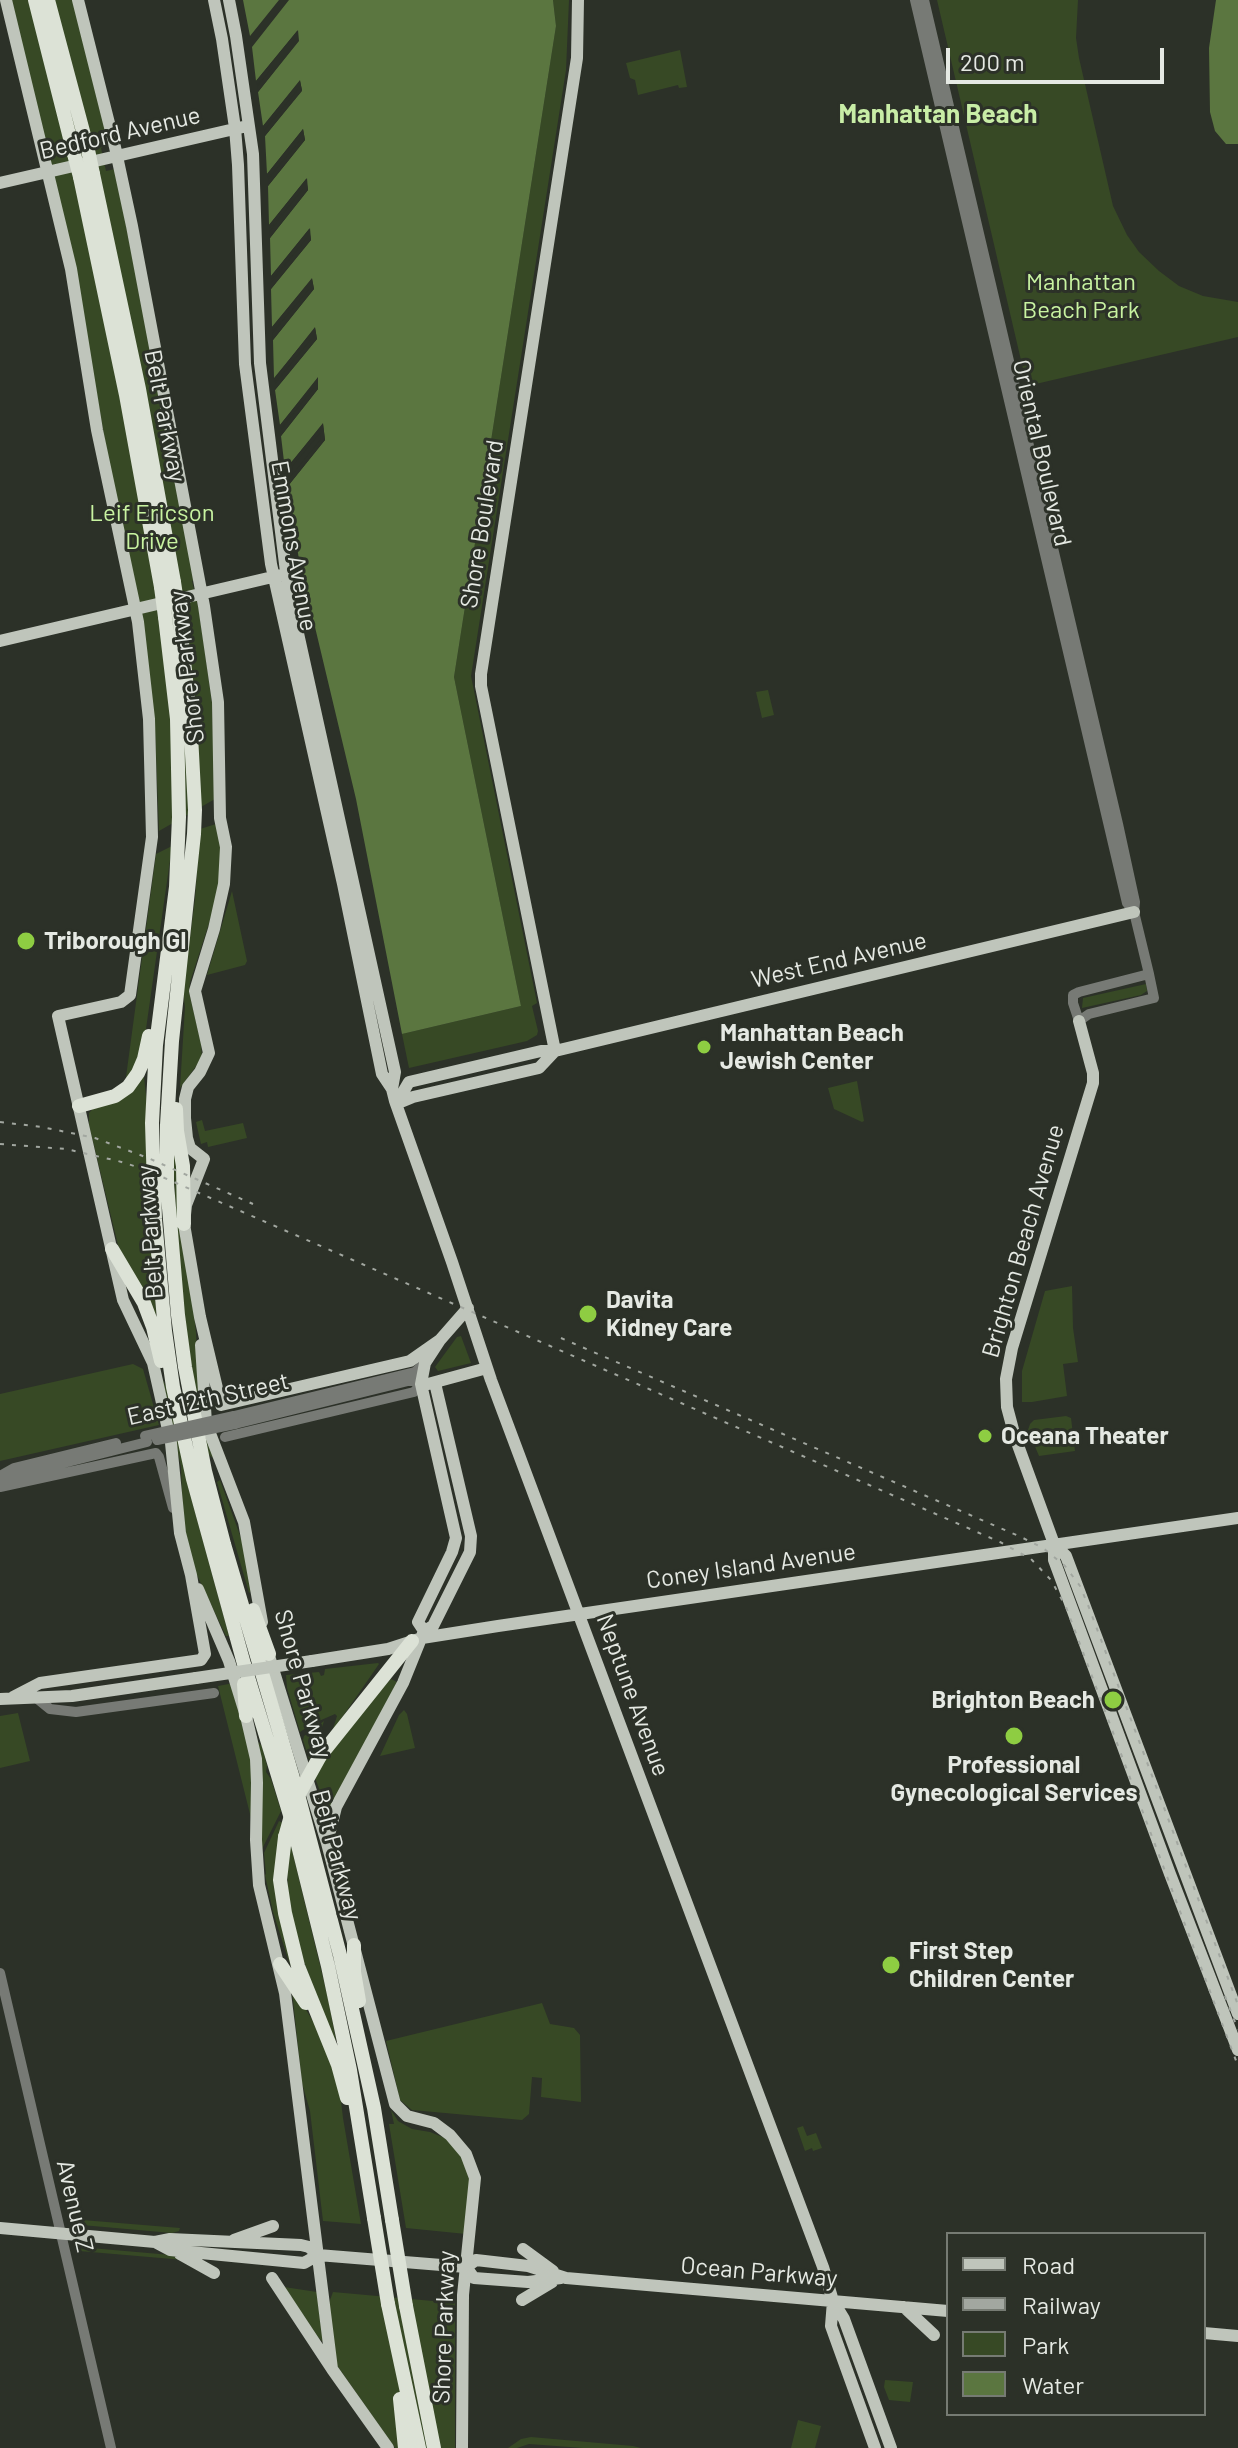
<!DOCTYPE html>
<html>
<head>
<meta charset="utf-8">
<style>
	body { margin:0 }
	#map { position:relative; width:1238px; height:2448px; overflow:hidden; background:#2c3128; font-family:Barlow,sans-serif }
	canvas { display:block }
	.legend { position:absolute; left:946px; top:2232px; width:260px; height:184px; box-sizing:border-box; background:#2c3128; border:2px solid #767b73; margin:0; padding:10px 14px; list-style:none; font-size:24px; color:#e5e9e3 }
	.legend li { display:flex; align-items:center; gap:16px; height:40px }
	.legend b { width:40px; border:2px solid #767b73 }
	.scale { position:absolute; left:946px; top:48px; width:218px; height:36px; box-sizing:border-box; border:4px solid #e5e9e3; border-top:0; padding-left:10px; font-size:24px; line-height:28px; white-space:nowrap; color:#e5e9e3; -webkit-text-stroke:6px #2c3128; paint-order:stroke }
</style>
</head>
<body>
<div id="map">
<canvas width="1238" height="2448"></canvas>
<ul class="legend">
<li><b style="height:10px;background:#bfc5bb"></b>Road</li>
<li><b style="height:10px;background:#a2a7a0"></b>Railway</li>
<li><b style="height:22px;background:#374925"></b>Park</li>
<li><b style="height:22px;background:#5b7640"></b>Water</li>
</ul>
<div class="scale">200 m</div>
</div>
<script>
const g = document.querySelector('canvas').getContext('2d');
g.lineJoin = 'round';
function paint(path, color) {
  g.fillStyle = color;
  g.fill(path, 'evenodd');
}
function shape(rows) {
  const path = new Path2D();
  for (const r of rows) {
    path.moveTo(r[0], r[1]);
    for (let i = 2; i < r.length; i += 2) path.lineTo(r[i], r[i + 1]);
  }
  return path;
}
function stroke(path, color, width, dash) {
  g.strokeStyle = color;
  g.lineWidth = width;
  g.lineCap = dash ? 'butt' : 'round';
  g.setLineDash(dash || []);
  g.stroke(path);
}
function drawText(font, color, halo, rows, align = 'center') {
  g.font = font + ' Barlow,sans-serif';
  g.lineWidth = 6;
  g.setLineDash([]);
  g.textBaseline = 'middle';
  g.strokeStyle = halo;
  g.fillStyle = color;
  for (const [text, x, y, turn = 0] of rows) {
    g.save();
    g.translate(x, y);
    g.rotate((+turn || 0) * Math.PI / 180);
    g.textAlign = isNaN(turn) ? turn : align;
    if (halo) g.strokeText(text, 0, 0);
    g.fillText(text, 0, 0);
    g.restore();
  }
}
const green = shape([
	[12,0,75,0,110,145,101,148,106,171,115,169,196,580,192,581,199,610,212,703,215,799,159,831,155,729,107,452,87,339],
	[553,0,569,0,566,70,471,676,537,1003,532,1006,538,1031,537,1035,527,1041,409,1068,402,1034,521,1006,454,677,556,26],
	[937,0,1078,0,1076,38,1079,58,1113,206,1127,235,1139,252,1159,271,1179,286,1203,296,1238,302,1238,337,1027,386],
	[680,50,687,87,679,88,678,85,638,95,635,80,630,78,626,63],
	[768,690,774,715,762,718,756,692],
	[216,824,221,850,220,876,213,911,190,982,189,992,201,1043,202,1058,180,1088,185,1007,183,991,195,899,200,829],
	[172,846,142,1057,132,1077,126,1077,156,854],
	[232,891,247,961,245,965,207,975],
	[1146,984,1147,991,1141,995,1082,1008,1083,998],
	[140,1077,144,1077,147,1105,148,1199,157,1323,118,1245,89,1125,89,1113,97,1104],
	[857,1081,864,1121,862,1122,834,1109,828,1088],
	[202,1120,205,1131,243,1123,247,1138,208,1147,207,1142,201,1144,196,1122],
	[177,1149,196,1333,199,1388,213,1458,208,1454,193,1376,179,1277,173,1155],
	[1072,1286,1073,1328,1078,1362,1063,1364,1067,1396,1032,1402,1022,1402,1022,1371,1045,1291],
	[461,1336,471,1363,438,1371,435,1367,457,1337],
	[133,1364,143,1369,159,1425,0,1461,0,1394],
	[161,1376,169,1392,189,1490,229,1636,226,1636,195,1571,183,1522,181,1467],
	[1066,1416,1071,1418,1075,1451,1039,1456,1028,1430,1030,1424,1034,1420],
	[220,1480,242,1541,252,1590,249,1593,217,1482],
	[378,1663,379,1664,332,1732,337,1716,335,1714,312,1724,300,1732,287,1688,286,1675,319,1672,321,1676,324,1675,325,1669],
	[391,1679,397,1682,328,1813,314,1775,361,1710],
	[234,1683,250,1750,254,1789,251,1818,218,1686],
	[404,1710,407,1714,415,1748,380,1756,399,1715],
	[18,1713,30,1761,0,1768,0,1716],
	[324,1721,320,1734,321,1740,309,1759,303,1740,304,1736],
	[258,1742,262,1746,267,1766,266,1772,271,1779,281,1811,262,1849],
	[279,1821,283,1823,279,1847,301,1988,288,1959,273,1912,265,1875,266,1874,264,1853],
	[289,1838,328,1998,336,2040,333,2040,297,1943,289,1904,287,1871],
	[294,1990,314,2023,339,2084,343,2118,361,2224,323,2221,310,2111,302,2083,292,1991],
	[542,2003,550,2024,574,2028,580,2035,581,2102,541,2097,542,2078,532,2077,529,2114,522,2120,412,2110,400,2100,386,2041],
	[391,2110,398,2121,412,2129,430,2132,445,2138,459,2150,470,2181,466,2234,406,2228,389,2124,394,2124],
	[803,2126,807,2136,816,2133,822,2148,813,2151,812,2148,805,2151,797,2128],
	[70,2219,180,2228,179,2231,172,2233,70,2224],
	[79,2247,171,2255,184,2260,79,2251],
	[284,2287,317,2292,323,2342,318,2337],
	[333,2292,455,2303,455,2448,395,2448,336,2364,329,2303],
	[885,2380,913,2382,910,2402,889,2400,884,2387],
	[798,2420,821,2426,815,2448,791,2448],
	[531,2437,633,2446,641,2448,583,2448,529,2444,517,2448,508,2448,521,2439]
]);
const water = shape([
	[243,0,279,0,250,36],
	[289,0,553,0,556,26,454,677,521,1006,402,1034,356,799,299,560,288,486,325,440,323,424,285,470,281,436,318,389,318,378,280,425,275,390,317,339,315,328,274,378,273,340,314,289,312,279,272,327,271,289,311,240,309,229,271,276,270,238,308,190,306,179,269,225,268,186,305,140,303,129,267,174,265,136,302,90,300,81,263,126,258,92,298,41,297,31,256,81,252,47],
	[1216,0,1238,0,1238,144,1226,144,1215,131,1210,112,1209,48]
]);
const pier = shape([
	[298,30,299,41,258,92,257,87,273,67,257,85,256,81],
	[300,80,302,91,265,136,264,131,298,90,298,89,264,130,263,126],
	[303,129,305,140,268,186,268,180,301,139,268,178,267,174],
	[307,178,308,190,270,238,269,232,303,189,269,229,269,225],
	[310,228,311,240,271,289,271,283,307,238,271,280,271,276],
	[312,278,314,289,273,340,272,334,310,288,273,331,272,327],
	[315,327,317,339,275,390,275,384,313,337,275,382,274,379],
	[318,377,318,389,281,436,281,430,314,388,280,429,280,425],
	[323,423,325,440,288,486,287,481,321,439,320,433,286,474,285,470]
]);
const minor = shape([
	[915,0,1127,903,1134,912],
	[924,0,1118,824,1135,902,1134,912,1149,974,1154,998,1089,1014,1079,1021,1073,1003,1073,995,1079,992,1149,974],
	[234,1416,415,1372,425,1363],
	[225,1437,414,1392,421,1384,415,1381,408,1381,235,1424],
	[0,1476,14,1468,116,1443],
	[0,1483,12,1476,147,1442],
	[0,1487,156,1453,159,1457,173,1508],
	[34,1696,50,1709,76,1712,214,1693],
	[0,1973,111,2448]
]);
const major = shape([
	[6,0,71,269,97,430,138,622,149,719,152,837,130,995,121,1002,58,1016,123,1300,153,1363,171,1443,180,1533,191,1575,205,1654,201,1660,40,1683,13,1697],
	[78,0,115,147,132,226,204,606,218,702,220,818,226,847,224,884,214,929,195,991,209,1053,200,1072,188,1087,185,1099,185,1118,187,1138,190,1148,204,1159,186,1205,184,1224,200,1317,221,1405,410,1361,440,1340],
	[214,0,222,39,235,128,238,165,245,364,271,564,343,884,382,1074,392,1089],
	[229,0,236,36,253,154,260,363,288,588,395,1072,392,1089,395,1101,452,1262,491,1380,823,2267,833,2301,844,2319,891,2448],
	[0,183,243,127],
	[0,641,281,575],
	[1079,1021,1093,1073,1093,1083,1012,1348,1006,1379,1007,1407,1015,1437,1054,1544,1054,1560,1170,1874,1238,2050],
	[396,1104,413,1097,539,1068,555,1051,481,686,481,674,577,58,578,0],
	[396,1104,409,1082,541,1051,555,1051,1134,912],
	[201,1345,206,1423,244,1522,262,1622],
	[428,1384,487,1368],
	[1054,1544,1066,1556,1238,2014],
	[198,1589,229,1661,246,1716,256,1759,257,1783,256,1840,259,1885,285,1993,332,2369],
	[424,1631,418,1622,452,1552,456,1538,421,1384,425,1363,440,1340,468,1308],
	[270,1659,327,1843,395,2104,407,2116,434,2123,450,2135,466,2154,475,2178,463,2295,462,2448],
	[312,1661,388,1649,422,1638,498,1626,1238,1518],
	[0,1699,72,1696,196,1678],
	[328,1839,336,1807,403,1683,424,1631,433,1626,470,1552,471,1536,435,1383],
	[0,2228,155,2242,170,2239,301,2245,309,2247,318,2255],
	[234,2240,273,2226],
	[155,2242,170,2250,304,2263,318,2255,466,2267,476,2260,528,2266,566,2278,948,2311],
	[523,2249,553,2271],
	[180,2254,214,2273],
	[466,2267,474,2278,528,2282,561,2278],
	[272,2278,332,2369,388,2448],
	[522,2300,552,2282],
	[833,2301,831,2326,875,2448],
	[904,2307,934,2335],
	[1204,2333,1238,2336]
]);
const highway = shape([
	[35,0,74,154],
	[48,0,88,150],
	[93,174,139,389,174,582],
	[80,177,126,395,161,587],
	[179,615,190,716,195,810,194,834,172,1041,167,1125,167,1184,178,1315,185,1367,205,1471,224,1544,300,1802,340,1955,374,2108,392,2220],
	[165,617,177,719,179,817,176,887,156,1045,152,1123,155,1219,165,1331,173,1387,193,1479,244,1664,293,1825,328,1966,350,2070,374,2218],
	[79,1106,115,1096,128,1087,138,1073,144,1059,149,1036],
	[176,1109,177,1131,183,1166,184,1224],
	[112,1249,144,1303,153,1327,161,1361],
	[253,1610,269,1654],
	[244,1684,246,1716],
	[320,1756,412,1641],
	[285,1837,280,1880,285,1913,298,1966,338,2065,347,2098],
	[354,1945,354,1972,359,2001],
	[280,1964,306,2003],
	[388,2304,419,2448],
	[406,2306,434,2448],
	[400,2399,405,2448]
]);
const rail = shape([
	[0,1122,42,1127,95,1138,148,1158,253,1204],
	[0,1144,66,1149,118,1161,144,1169,1000,1542,1031,1559,1051,1580,1066,1607,1238,2066],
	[561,1338,1021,1537,1043,1548,1065,1566,1080,1586,1088,1605,1238,2005],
	[1225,1996,1238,2030]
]);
const minorBridge = shape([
	[145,1436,234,1416],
	[157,1440,235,1424]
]);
const majorBridge = shape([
	[196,1678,312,1661]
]);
const highwayBridge = shape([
	[88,150,93,174],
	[74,154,80,177],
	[174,582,179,615],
	[161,587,165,617],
	[285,1837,295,1801,320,1756],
	[374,2218,388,2304],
	[392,2220,406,2306]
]);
const markers = [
	[26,941,10,"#8ecd42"],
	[704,1047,8,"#8ecd42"],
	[588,1314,10,"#8ecd42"],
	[985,1436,8,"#8ecd42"],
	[1113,1700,10,"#8ecd42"],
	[1014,1736,10,"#8ecd42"],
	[891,1965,10,"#8ecd42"]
];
const streetNames = [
	["Bedford Avenue",120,133,-13],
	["Belt Parkway",165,416,79],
	["Oriental Boulevard",1042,453,77],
	["Shore Boulevard",482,524,-81],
	["Emmons Avenue",294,546,80],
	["Shore Parkway",187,667,-97],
	["West End Avenue",839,960,-13],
	["Belt Parkway",150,1232,-94],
	["Brighton Beach Avenue",1023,1241,-74],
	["East 12th Street",208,1399,-13],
	["Coney Island Avenue",751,1566,-8],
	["Shore Parkway",303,1684,74],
	["Neptune Avenue",633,1695,70],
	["Belt Parkway",337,1855,75],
	["Avenue Z",75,2206,77],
	["Ocean Parkway",759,2272,5],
	["Shore Parkway",444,2327,-88]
];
const parkNames = [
	["Manhattan",1081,282],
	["Beach Park",1081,310],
	["Leif Ericson",152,513],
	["Drive",152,541]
];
const poiNames = [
	["Triborough GI",44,941],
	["Manhattan Beach",720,1033],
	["Jewish Center",720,1061],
	["Davita",606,1300],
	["Kidney Care",606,1328],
	["Oceana Theater",1001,1436],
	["Brighton Beach",1095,1700,"right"],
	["Professional",1014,1765,"center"],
	["Gynecological Services",1014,1793,"center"],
	["First Step",909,1951],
	["Children Center",909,1979]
];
const neighbourhoodNames = [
	["Manhattan Beach",938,114]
];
paint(green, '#374925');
paint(water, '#5b7640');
paint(pier, '#2c3128');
stroke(minor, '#777a75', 10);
stroke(major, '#bfc5bb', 12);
stroke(highway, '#dce2d6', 14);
stroke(rail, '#a2a7a0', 2, [4, 8]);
stroke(minorBridge, '#777a75', 10);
stroke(majorBridge, '#bfc5bb', 12);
stroke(highwayBridge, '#dce2d6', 14);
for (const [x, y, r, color] of markers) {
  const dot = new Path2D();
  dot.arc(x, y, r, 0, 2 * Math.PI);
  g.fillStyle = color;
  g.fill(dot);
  stroke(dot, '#2c3128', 3);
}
drawText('24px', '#e5e9e3', '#2c3128', streetNames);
drawText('24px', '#c8f3a1', '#2c3128', parkNames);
drawText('bold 24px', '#e5e9e3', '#2c3128', poiNames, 'left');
drawText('bold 26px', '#c8eda6', '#2c3128', neighbourhoodNames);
</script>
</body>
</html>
